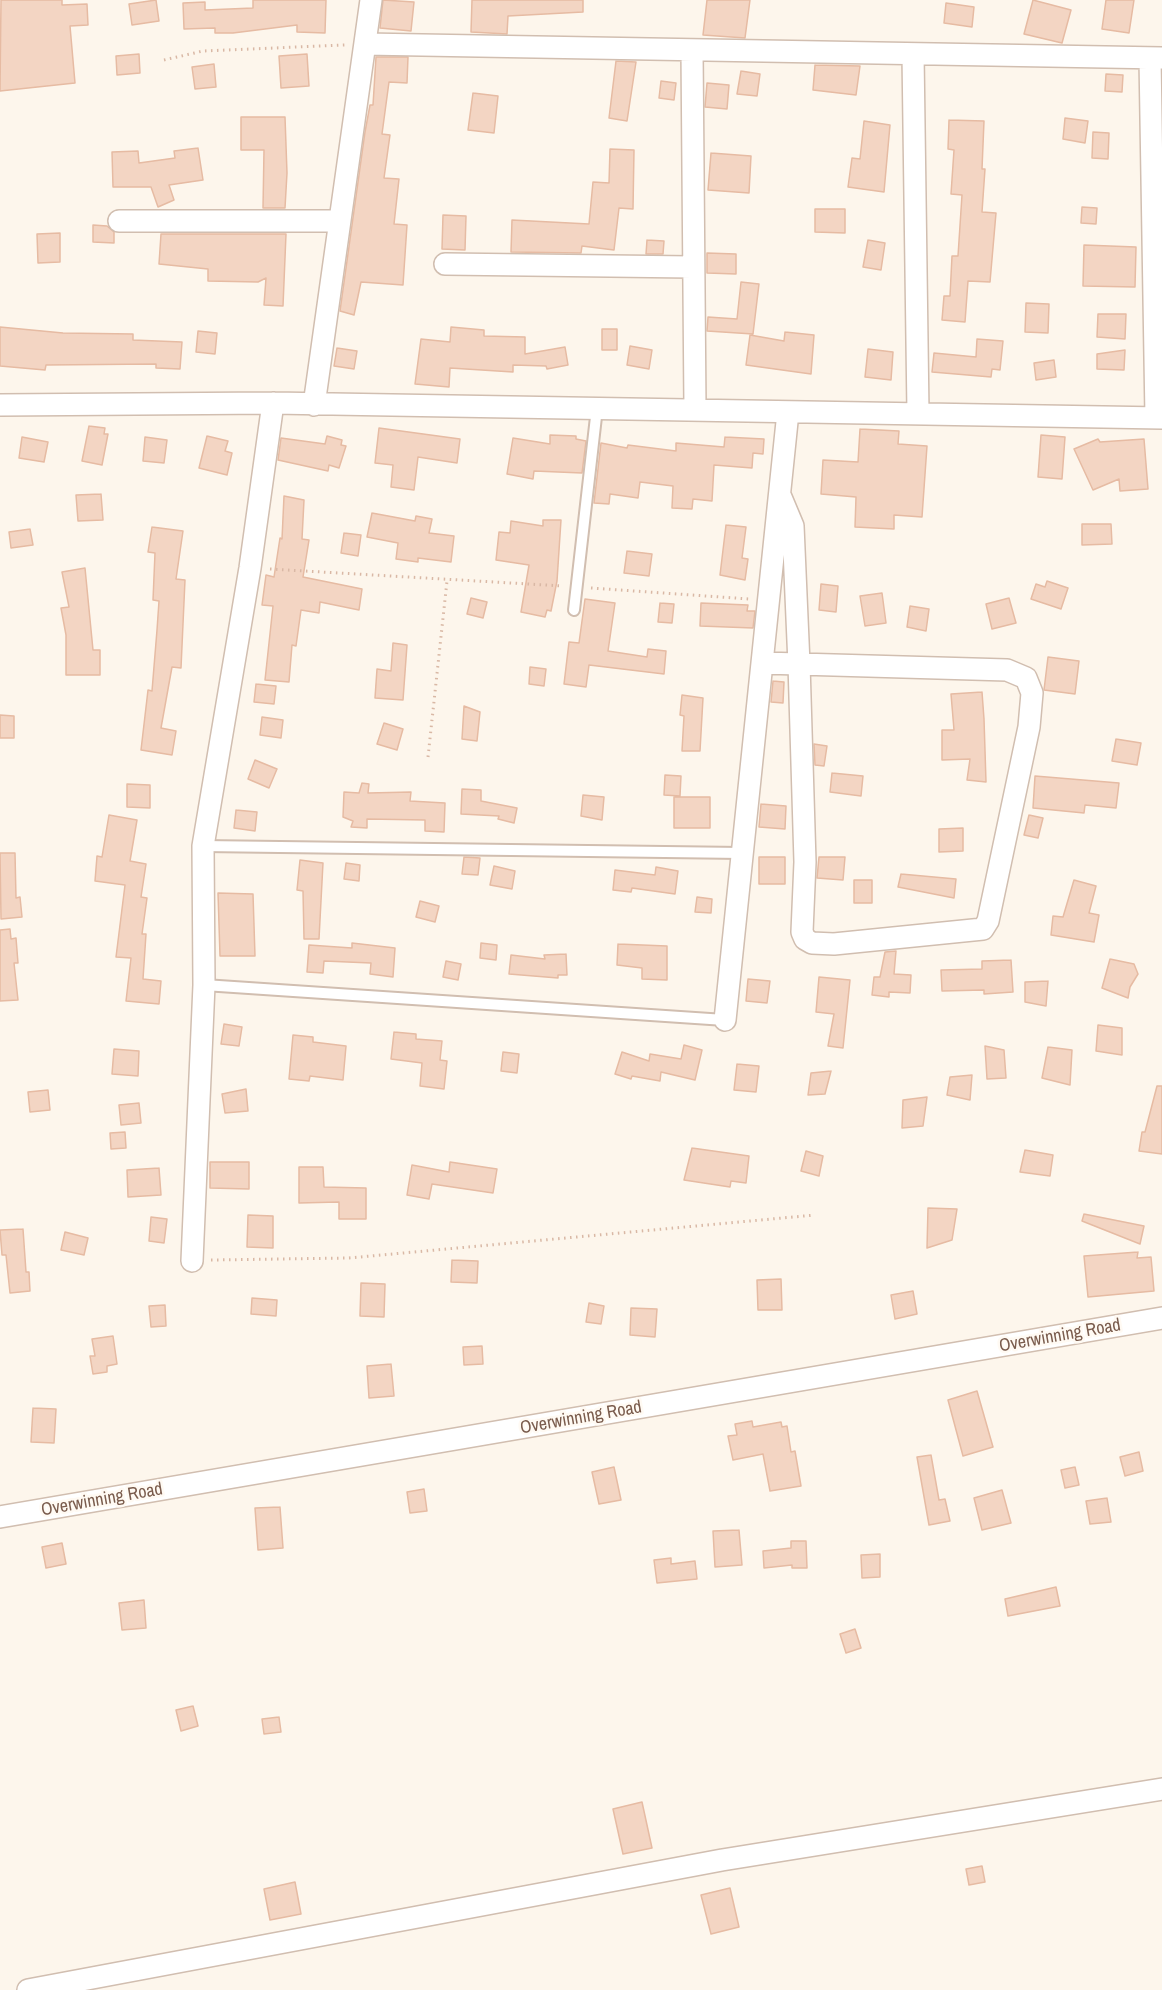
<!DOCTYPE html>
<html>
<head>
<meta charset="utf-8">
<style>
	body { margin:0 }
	canvas { display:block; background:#fdf6ec }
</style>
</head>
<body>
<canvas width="1162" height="1990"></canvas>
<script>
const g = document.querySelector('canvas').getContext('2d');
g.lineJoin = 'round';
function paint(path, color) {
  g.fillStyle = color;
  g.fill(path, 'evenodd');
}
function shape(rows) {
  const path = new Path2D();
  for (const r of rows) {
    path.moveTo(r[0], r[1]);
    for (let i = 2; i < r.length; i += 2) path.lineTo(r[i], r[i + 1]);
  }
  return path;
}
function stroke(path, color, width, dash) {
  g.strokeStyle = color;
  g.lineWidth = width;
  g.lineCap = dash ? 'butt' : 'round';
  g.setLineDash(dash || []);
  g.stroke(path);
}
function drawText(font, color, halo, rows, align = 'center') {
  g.font = font + ' "Archivo Narrow",sans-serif';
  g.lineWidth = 5;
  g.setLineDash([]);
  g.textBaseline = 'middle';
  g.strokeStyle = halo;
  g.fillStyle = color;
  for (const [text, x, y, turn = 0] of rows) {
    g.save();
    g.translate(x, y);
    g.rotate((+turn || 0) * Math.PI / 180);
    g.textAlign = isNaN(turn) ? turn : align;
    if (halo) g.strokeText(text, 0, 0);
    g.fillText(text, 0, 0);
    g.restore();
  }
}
const building = shape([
	[1,0,62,0,62,5,87,4,88,25,70,26,75,83,0,91,1,0],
	[156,0,159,21,132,25,129,4,156,0],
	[253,0,326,0,325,33,297,32,297,25,233,33,215,33,215,28,184,29,183,3,205,2,205,10,253,8,253,0],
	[383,0,414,2,411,31,380,28,383,0],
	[472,0,583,0,583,12,508,16,507,34,471,32,472,0],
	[707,0,750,0,745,38,703,35,707,0],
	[1033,0,1071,10,1062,43,1024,34,1033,0],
	[1106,0,1134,0,1129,33,1102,29,1106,0],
	[946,3,974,7,972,27,944,23,946,3],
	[139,54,140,73,117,75,116,56,139,54],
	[307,54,309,86,281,88,279,56,307,54],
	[376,57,408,57,407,83,389,82,382,134,390,135,384,178,399,179,394,224,407,225,403,285,361,282,354,315,340,311,365,132,370,105,373,105,376,57],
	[616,61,636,62,627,121,609,118,616,61],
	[214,64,216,87,195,89,192,67,214,64],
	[815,65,860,66,856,95,813,90,815,65],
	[741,71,760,74,757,96,737,94,741,71],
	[1106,74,1123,75,1122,92,1105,91,1106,74],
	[661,81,676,83,674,100,659,98,661,81],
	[707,83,729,85,727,109,705,107,707,83],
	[473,93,498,96,494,133,468,130,473,93],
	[241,117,285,117,287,173,285,208,263,208,264,150,241,150,241,117],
	[1065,118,1088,121,1085,143,1063,139,1065,118],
	[949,120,984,121,982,169,985,169,982,212,996,213,990,282,968,281,965,322,942,320,944,296,950,296,952,256,958,256,962,195,951,194,954,150,948,149,949,120],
	[864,121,890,125,884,192,848,187,852,158,860,159,864,121],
	[1093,132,1109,133,1108,159,1092,158,1093,132],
	[198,148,203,180,169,185,174,200,158,207,151,187,113,187,112,152,138,151,139,163,175,158,174,151,198,148],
	[610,149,634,150,633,209,619,208,614,250,582,246,581,253,511,252,512,220,589,224,593,182,609,183,610,149],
	[711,153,751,156,749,193,708,190,711,153],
	[1082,207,1097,208,1096,224,1081,223,1082,207],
	[815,209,845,209,845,233,815,232,815,209],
	[443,215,466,216,465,250,442,249,443,215],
	[93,225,107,226,114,232,114,243,93,242,93,225],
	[60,233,60,262,38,263,37,234,60,233],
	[161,234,286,234,283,306,264,305,266,278,258,282,208,281,208,269,159,264,161,234],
	[647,240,664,241,663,254,646,254,647,240],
	[868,240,885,243,881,270,863,267,868,240],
	[1084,245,1136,247,1135,287,1083,286,1084,245],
	[707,253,736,254,736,274,707,273,707,253],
	[741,282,759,284,753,334,707,331,708,317,737,319,741,282],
	[1026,303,1049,304,1048,333,1025,332,1026,303],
	[1098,314,1126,314,1125,339,1097,337,1098,314],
	[0,327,63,333,133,334,133,340,182,342,180,369,156,368,156,364,46,365,45,370,0,366,0,327],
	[451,327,484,330,484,336,525,337,525,354,565,347,568,365,547,369,546,366,513,365,513,372,450,368,449,387,415,384,421,339,450,342,451,327],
	[602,329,617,329,617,350,602,350,602,329],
	[198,331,217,333,215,354,196,352,198,331],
	[785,332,814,335,811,374,746,365,750,335,784,341,785,332],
	[977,339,1003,341,1000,370,992,369,991,377,932,372,934,353,976,357,977,339],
	[630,346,652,350,649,369,627,365,630,346],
	[337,348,357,351,354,369,334,366,337,348],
	[868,349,893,352,891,380,865,377,868,349],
	[1125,350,1124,370,1097,369,1097,354,1125,350],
	[1054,360,1056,377,1036,380,1034,363,1054,360],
	[89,426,105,428,104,434,108,434,102,465,82,461,89,426],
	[379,428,460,439,457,463,418,457,414,490,391,487,393,465,375,463,379,428],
	[860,429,899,431,898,444,927,446,922,517,894,515,894,529,855,527,856,497,821,494,823,460,858,462,860,429],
	[550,435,576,436,576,439,586,441,582,473,534,471,533,479,507,474,513,438,550,444,550,435],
	[1041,435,1065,437,1062,479,1038,477,1041,435],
	[207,436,228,441,225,451,232,453,227,475,199,468,207,436],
	[327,436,342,440,341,445,346,446,339,468,329,465,328,471,278,460,281,438,325,444,327,436],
	[22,437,48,442,44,462,19,458,22,437],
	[145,437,167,440,164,463,143,461,145,437],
	[725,437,764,439,763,454,753,453,752,468,714,465,712,501,693,499,692,509,672,508,673,486,640,482,638,498,610,494,609,504,594,503,601,443,627,448,628,445,676,451,676,443,724,447,725,437],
	[1098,439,1100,442,1144,439,1148,489,1120,491,1119,479,1093,490,1074,449,1098,439],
	[101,494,103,520,78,521,76,495,101,494],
	[284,496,304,500,302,539,309,540,303,577,362,589,359,610,320,602,319,613,301,610,296,646,292,645,289,682,265,680,273,606,262,605,266,575,274,577,280,538,282,539,284,496],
	[372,513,415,521,416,516,432,519,429,533,454,536,451,562,418,558,418,562,396,559,398,543,367,537,372,513],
	[543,520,561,520,557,581,551,611,547,610,545,617,521,612,529,565,496,560,499,532,510,533,511,521,543,526,543,520],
	[1082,524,1111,524,1112,544,1082,545,1082,524],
	[726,525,746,527,742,558,748,559,745,580,720,575,726,525],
	[152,527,183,531,176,579,185,580,181,668,172,667,161,728,176,731,172,755,141,750,148,690,152,691,157,630,159,601,153,600,155,553,148,552,152,527],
	[30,529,33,545,11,548,9,532,30,529],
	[344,533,361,535,358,556,341,553,344,533],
	[627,551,652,554,649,576,624,573,627,551],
	[85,568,93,650,100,650,100,675,66,675,66,635,61,608,69,607,62,572,85,568],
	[1047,581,1068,588,1061,609,1031,599,1036,584,1045,587,1047,581],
	[821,584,838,586,836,612,819,610,821,584],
	[882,593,886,623,865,626,860,596,882,593],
	[471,598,487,602,483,618,467,614,471,598],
	[1009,598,1016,623,992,629,986,604,1009,598],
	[585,599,615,603,608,651,647,657,648,649,666,651,664,674,589,665,586,687,564,684,569,642,579,643,585,599],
	[660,603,674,604,672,623,658,622,660,603],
	[701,603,748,605,747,611,755,611,753,628,700,626,701,603],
	[910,606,929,609,926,631,907,627,910,606],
	[393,643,407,645,403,700,375,698,377,669,391,671,393,643],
	[1048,657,1079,661,1075,694,1044,690,1048,657],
	[530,667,546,669,544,686,529,684,530,667],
	[773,681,784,682,783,703,771,702,773,681],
	[256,684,276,686,274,704,254,702,256,684],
	[982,692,984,719,986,782,967,780,970,759,942,760,942,730,954,730,951,694,982,692],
	[682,695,703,698,700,751,682,751,684,716,680,715,682,695],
	[464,706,480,712,477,741,462,739,464,706],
	[0,715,14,716,14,738,0,738,0,715],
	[262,717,283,720,281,738,260,735,262,717],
	[384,723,403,729,397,750,377,744,384,723],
	[1116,739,1141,743,1137,765,1112,761,1116,739],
	[814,744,827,746,824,766,815,765,814,744],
	[255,760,277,769,269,788,248,779,255,760],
	[832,773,863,776,861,796,830,792,832,773],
	[665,775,681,776,680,796,664,795,665,775],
	[1035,776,1119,783,1116,808,1085,805,1084,813,1033,808,1035,776],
	[362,783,369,784,368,793,411,792,410,801,445,803,444,832,425,831,425,820,367,819,367,828,351,827,353,821,343,817,344,792,359,793,362,783],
	[127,784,150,785,150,808,127,807,127,784],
	[462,789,481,790,481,801,517,808,514,823,498,819,499,816,461,814,462,789],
	[583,795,604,797,602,820,581,816,583,795],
	[674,797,710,797,710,828,674,828,674,797],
	[761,804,786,806,785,829,759,827,761,804],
	[236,810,257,812,255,831,234,828,236,810],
	[109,815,137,820,130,861,146,864,141,897,147,898,142,934,146,934,143,979,161,981,159,1004,126,1001,131,958,116,957,125,885,95,881,97,856,102,857,109,815],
	[1029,815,1043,818,1038,838,1024,835,1029,815],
	[963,828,963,851,939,852,939,829,963,828],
	[0,853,15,853,16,898,20,897,22,917,1,919,0,853],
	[464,857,480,858,478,875,462,874,464,857],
	[759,857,785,857,785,884,759,884,759,857],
	[819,857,845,857,843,880,817,878,819,857],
	[300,860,323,863,319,939,304,939,303,891,297,890,300,860],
	[346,863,360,865,359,881,344,879,346,863],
	[494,866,515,871,512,889,490,885,494,866],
	[656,867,678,871,675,894,632,888,631,892,613,890,615,870,655,875,656,867],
	[901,874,956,879,954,898,898,887,901,874],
	[854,880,872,880,872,903,854,903,854,880],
	[1074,880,1096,886,1089,913,1099,915,1094,942,1051,935,1053,916,1063,917,1074,880],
	[218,893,253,894,255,956,220,956,218,893],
	[697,897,712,899,711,913,695,912,697,897],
	[420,901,439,906,435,922,416,917,420,901],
	[10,929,11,939,16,938,18,963,14,963,18,1000,0,1001,0,930,10,929],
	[352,943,395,948,393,977,370,974,371,963,324,961,323,973,307,972,309,945,352,948,352,943],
	[481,943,497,945,496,960,480,958,481,943],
	[618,944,667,946,667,980,642,979,642,968,617,965,618,944],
	[896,951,894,974,911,975,910,993,889,992,889,997,872,995,874,977,880,977,885,952,896,951],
	[566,954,567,975,558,975,558,978,509,974,511,955,545,959,544,955,566,954],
	[1110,959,1134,964,1138,974,1130,987,1128,998,1102,988,1110,959],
	[1011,960,1013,992,984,994,984,990,942,991,941,970,982,969,982,961,1011,960],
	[446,961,461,964,458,980,443,977,446,961],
	[819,977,850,980,843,1048,828,1046,834,1014,816,1012,819,977],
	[748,979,770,981,767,1003,746,1001,748,979],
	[1048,981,1046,1006,1025,1002,1025,982,1048,981],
	[224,1024,242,1027,239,1046,221,1044,224,1024],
	[1098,1025,1122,1028,1122,1055,1096,1051,1098,1025],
	[394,1032,416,1034,416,1039,442,1041,440,1060,447,1061,444,1089,420,1086,422,1063,391,1059,394,1032],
	[293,1035,313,1037,313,1042,346,1046,343,1080,310,1076,309,1081,289,1079,293,1035],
	[684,1045,702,1050,695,1080,661,1072,660,1081,632,1076,631,1079,615,1074,622,1052,649,1061,650,1054,681,1059,684,1045],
	[985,1046,1004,1050,1006,1078,987,1079,985,1046],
	[1048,1047,1072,1050,1070,1085,1042,1078,1048,1047],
	[114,1049,139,1051,138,1076,112,1074,114,1049],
	[503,1052,519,1054,517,1073,501,1071,503,1052],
	[737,1064,759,1066,756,1092,734,1090,737,1064],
	[831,1071,825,1094,808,1095,811,1073,831,1071],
	[972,1075,970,1100,947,1095,950,1077,972,1075],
	[1157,1086,1162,1086,1162,1154,1139,1151,1142,1132,1145,1132,1157,1086],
	[246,1089,248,1111,225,1113,222,1094,246,1089],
	[48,1090,50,1110,30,1112,28,1092,48,1090],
	[927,1097,923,1126,902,1128,903,1100,927,1097],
	[139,1103,141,1123,121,1125,119,1105,139,1103],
	[125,1132,126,1148,111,1149,110,1133,125,1132],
	[692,1148,749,1156,746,1183,731,1181,730,1187,684,1180,692,1148],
	[1025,1150,1053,1155,1050,1176,1020,1172,1025,1150],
	[806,1151,823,1156,819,1176,801,1171,806,1151],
	[210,1162,249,1162,249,1189,210,1188,210,1162],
	[450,1162,497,1169,493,1193,432,1184,429,1199,407,1195,412,1165,449,1172,450,1162],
	[299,1167,323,1167,324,1187,366,1188,366,1219,339,1219,339,1202,299,1203,299,1167],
	[159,1168,161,1195,128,1197,127,1170,159,1168],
	[928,1208,957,1209,952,1240,927,1248,928,1208],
	[1084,1214,1144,1226,1140,1244,1082,1221,1084,1214],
	[248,1215,273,1216,273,1248,247,1247,248,1215],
	[151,1217,167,1219,164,1243,149,1241,151,1217],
	[23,1229,26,1272,29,1272,30,1291,10,1293,6,1255,2,1255,0,1230,23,1229],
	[65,1232,88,1238,84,1255,61,1250,65,1232],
	[1138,1252,1137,1258,1151,1257,1154,1291,1088,1297,1084,1256,1138,1252],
	[452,1260,478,1261,477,1283,451,1282,452,1260],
	[781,1279,782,1310,758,1310,757,1280,781,1279],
	[361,1283,385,1284,384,1317,360,1316,361,1283],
	[913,1291,917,1314,895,1319,891,1295,913,1291],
	[252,1298,277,1300,276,1316,251,1314,252,1298],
	[589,1303,604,1306,601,1324,586,1322,589,1303],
	[165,1305,166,1326,151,1327,149,1306,165,1305],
	[631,1308,657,1309,655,1337,630,1335,631,1308],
	[113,1336,117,1364,107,1366,107,1372,93,1374,90,1356,95,1356,92,1339,113,1336],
	[482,1346,483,1364,464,1365,463,1347,482,1346],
	[391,1364,394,1396,369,1398,367,1366,391,1364],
	[977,1391,993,1447,963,1456,948,1400,977,1391],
	[33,1408,56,1409,54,1443,31,1442,33,1408],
	[752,1421,753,1427,781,1422,782,1427,787,1426,791,1452,795,1451,801,1486,770,1491,763,1454,733,1460,728,1436,737,1435,735,1424,752,1421],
	[1139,1452,1143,1471,1125,1476,1120,1457,1139,1452],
	[931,1455,939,1500,945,1499,950,1521,929,1525,917,1457,931,1455],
	[614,1467,621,1500,599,1504,592,1472,614,1467],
	[1075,1467,1079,1485,1065,1488,1061,1470,1075,1467],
	[424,1489,427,1511,410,1513,407,1492,424,1489],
	[1002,1490,1011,1523,982,1530,974,1498,1002,1490],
	[1107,1498,1111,1522,1090,1524,1086,1501,1107,1498],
	[280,1507,283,1548,258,1550,255,1508,280,1507],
	[739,1530,742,1565,715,1567,713,1531,739,1530],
	[791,1541,806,1541,807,1568,792,1568,792,1565,764,1568,763,1551,791,1548,791,1541],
	[62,1543,66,1564,46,1568,42,1547,62,1543],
	[880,1554,880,1577,862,1578,861,1555,880,1554],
	[671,1558,671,1564,695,1561,697,1579,657,1583,654,1560,671,1558],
	[1056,1587,1060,1606,1008,1616,1005,1599,1056,1587],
	[144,1600,146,1628,122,1630,119,1603,144,1600],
	[855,1629,861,1648,846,1653,840,1634,855,1629],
	[193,1706,198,1726,181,1731,176,1710,193,1706],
	[279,1717,281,1732,264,1734,262,1719,279,1717],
	[642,1802,652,1848,623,1854,613,1809,642,1802],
	[982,1866,985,1882,969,1885,966,1869,982,1866],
	[295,1882,301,1914,270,1920,264,1889,295,1882],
	[730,1888,739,1927,711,1934,701,1895,730,1888]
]);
const path = shape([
	[164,60,203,51,345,45],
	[270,569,563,586],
	[591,588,749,599],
	[428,757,447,581],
	[211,1260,349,1258,815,1215]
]);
const lane = shape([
	[574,610,597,408],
	[203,846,742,853],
	[204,985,725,1020]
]);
const street = shape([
	[365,44,1162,58],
	[692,50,695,409],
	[913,54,918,413],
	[1150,58,1156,418],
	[119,221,340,221],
	[445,264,692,267],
	[0,405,273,403,1162,418],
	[314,405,371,0],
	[762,663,799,664,1007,670,1026,678,1032,693,1029,727,988,921,983,929,834,944,812,943,805,939,802,932,805,862,799,664,793,526,780,495],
	[725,1020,788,412],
	[192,1261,204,985,203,846,250,568,273,403],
	[0,1517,1162,1318],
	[28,1990,722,1860,1162,1789]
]);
const streetNames = [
	["Overwinning Road",1060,1336,-10],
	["Overwinning Road",581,1418,-10],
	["Overwinning Road",102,1500,-10]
];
paint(building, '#f3d5c3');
stroke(building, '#e6bba3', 1.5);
stroke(lane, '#d1beb0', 14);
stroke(street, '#d1beb0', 24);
stroke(path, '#d9b8a5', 3, [1.5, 4.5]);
stroke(lane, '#fff', 10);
stroke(street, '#fff', 21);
drawText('18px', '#7a5c4d', '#fffaf3', streetNames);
</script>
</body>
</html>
